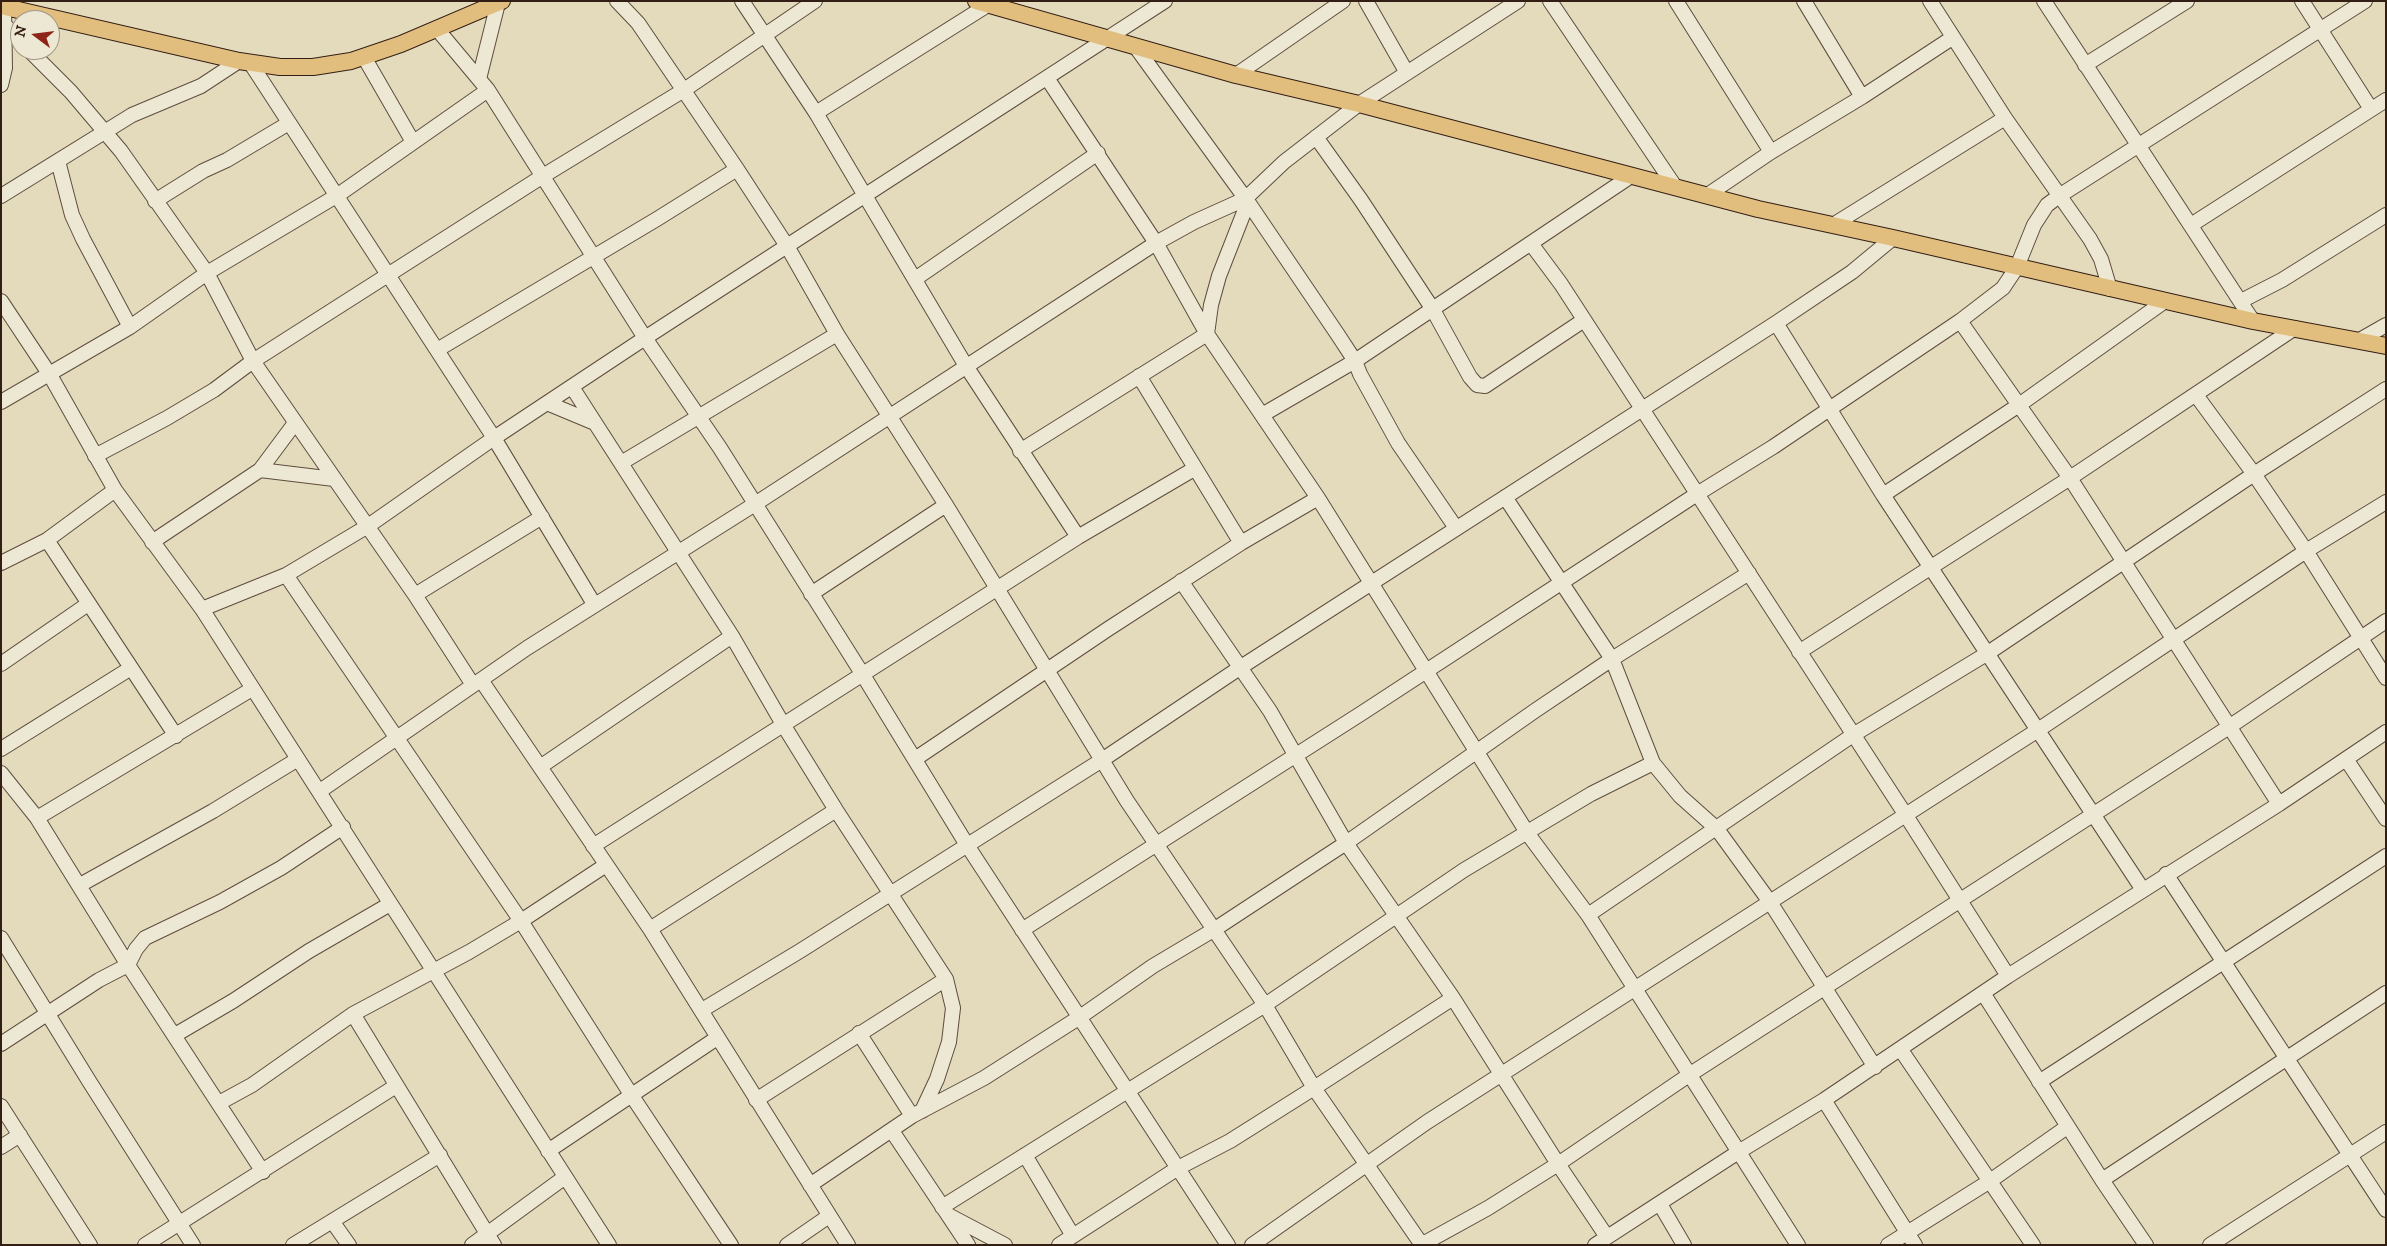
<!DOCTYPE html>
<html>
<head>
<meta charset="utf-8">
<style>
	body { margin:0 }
	#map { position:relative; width:2387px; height:1246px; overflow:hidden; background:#e4dbbd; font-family:"IM FELL DW Pica",serif }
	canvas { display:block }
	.frame { position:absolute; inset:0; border:2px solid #321e14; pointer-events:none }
	.north { position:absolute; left:10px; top:10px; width:50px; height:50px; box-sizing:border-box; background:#ede8d4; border:1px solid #a29787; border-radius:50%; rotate:285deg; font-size:14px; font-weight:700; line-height:20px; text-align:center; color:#321e14 }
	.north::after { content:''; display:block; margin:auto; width:18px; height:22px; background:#8f2418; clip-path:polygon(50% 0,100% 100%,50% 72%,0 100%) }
</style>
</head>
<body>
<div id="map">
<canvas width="2387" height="1246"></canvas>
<div class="frame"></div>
<div class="north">N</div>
</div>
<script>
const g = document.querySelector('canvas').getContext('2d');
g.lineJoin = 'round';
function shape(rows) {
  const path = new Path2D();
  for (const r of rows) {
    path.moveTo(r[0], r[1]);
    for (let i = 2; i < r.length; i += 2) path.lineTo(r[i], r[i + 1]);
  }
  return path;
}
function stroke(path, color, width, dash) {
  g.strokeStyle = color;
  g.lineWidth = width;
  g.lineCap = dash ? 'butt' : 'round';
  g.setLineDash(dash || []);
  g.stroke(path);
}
const minor = shape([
	[617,1,638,23,737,169,787,246,837,334,946,505,1127,801,1265,1005,1314,1088,1422,1245],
	[742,1,816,113,966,366,1078,537],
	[1366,1,1407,73],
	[1550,1,1676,188],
	[1676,1,1771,152],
	[1804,1,1862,97],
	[1930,1,2005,118,2090,239,2101,259,2110,289],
	[2044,1,2253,321],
	[2302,1,2371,109],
	[4,24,20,41],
	[437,29,488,90,645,338,720,448,863,675,967,845,1228,1245],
	[1135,46,1248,202,1338,335,1355,361,1360,374,1398,443,1456,528],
	[29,50,71,92,121,151,207,273,253,361,415,595,473,685],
	[364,57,413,142],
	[251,64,494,438,594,604],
	[2085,65,2187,1],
	[1236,75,1343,1],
	[1047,78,1156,243,1207,334,1318,498,1528,834,1588,915,1798,1245],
	[479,79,498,3],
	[1,85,5,68,4,6,5,1],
	[816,113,994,1],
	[1316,137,1361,200,1432,308,1470,377,1477,385,1485,386,1584,320],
	[58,161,72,215,83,239,130,327],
	[1,196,132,115,201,86,239,61],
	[1706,196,1771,152,1862,97,1952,38],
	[155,201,203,171,227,160,289,123],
	[1833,225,2005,118],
	[2191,225,2386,100],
	[1532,245,1561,284,1905,814,2008,976],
	[915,279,1098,153],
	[1,301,50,375,115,490,202,609,609,1245],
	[2241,301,2282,280,2386,215],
	[1960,321,2070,478,2279,804],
	[1776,323,1883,495,2143,890],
	[2358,341,2386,325],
	[437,350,657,219,737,169],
	[1139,376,1241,543],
	[572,387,732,636,784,726,836,810,946,979,953,1008,949,1042,937,1079,922,1111],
	[2196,395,2254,474,2306,551,2386,678],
	[1,402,130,327,207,273,338,195,488,90],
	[547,403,595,423],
	[1262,415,1355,361,1631,176],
	[1020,451,1207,334,1211,305,1219,276,1248,202],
	[95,456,167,418,214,390,253,361,543,176,684,90,815,1],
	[621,463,837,334],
	[260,470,334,479],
	[1883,495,2019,405,2165,301],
	[1505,497,1612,659,1653,763,1680,796,1717,829,1770,902,1875,1067],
	[47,540,176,736],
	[152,542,260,470,295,423],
	[1,563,47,540,115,490],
	[286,575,521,921,632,1096,731,1245],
	[1181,581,1270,711,1346,843,1453,998,1558,1164,1607,1237],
	[811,594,946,505],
	[415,595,542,517],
	[202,609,286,575,368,526,494,438,645,338,1165,1],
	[1799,652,2070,478,2295,328],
	[1,664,88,604],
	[481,680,650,929,848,1245],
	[1,749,131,668],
	[915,759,1108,629,1241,543,1318,498],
	[2346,759,2386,819],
	[540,767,732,636],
	[1,773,37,818,252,689],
	[320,791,527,648,755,504,1156,243,1194,222,1245,199,1284,162,1359,104,1518,1],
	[37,818,128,965,263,1172],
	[593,846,1078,537,1194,469],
	[2166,874,2386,1210],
	[80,885,213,811,298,759],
	[1588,915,1853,735,1988,653,2254,474,2386,389],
	[650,929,836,810],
	[1022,930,1362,713,1697,494,1773,447,1960,321,2003,288,2017,267,2034,225,2047,205,2059,196,2365,1],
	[1,938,89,1081,193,1245],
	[1983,993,2102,1180,2146,1245],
	[702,1010,800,951,1102,760,1241,667,1776,323,1852,272,1893,238],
	[353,1014,494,1245],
	[859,1033,912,1116],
	[175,1035,233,1001,309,951,390,904],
	[1,1044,99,980,128,965,136,949,145,938,220,902,281,868,343,827],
	[1901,1050,2033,1245],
	[2039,1082,2386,856],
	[756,1100,946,979],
	[1824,1100,1915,1245],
	[219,1103,252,1085,353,1014,469,952,521,921,606,865],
	[1,1106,90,1245],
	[892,1131,968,1245],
	[1,1147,20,1135],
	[548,1151,717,1038],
	[1025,1155,1073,1236],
	[2102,1180,2386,993],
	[810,1185,912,1116,984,1078,1080,1017,1153,966,1215,929,1346,843,1536,710,1612,659,1749,573],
	[1660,1204,1684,1245],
	[942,1207,1265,1005,1464,870,1591,794,1653,763],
	[950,1216,1005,1245],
	[332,1221,349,1245],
	[145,1245,396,1086],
	[293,1245,440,1155],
	[472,1245,565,1177],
	[787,1245,829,1216],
	[1059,1245,1178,1168,1230,1141,1314,1088,1453,998],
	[1252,1245,1427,1122,2038,730,2306,551,2386,502],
	[1421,1245,1488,1208,1558,1164,1689,1075,2229,727,2386,621],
	[1595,1245,1740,1151,1824,1100,2008,976,2279,804,2386,732],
	[1888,1245,1990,1181,2067,1127],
	[2210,1245,2386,1132]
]);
const major = shape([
	[976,1,1236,75,1359,104,1758,209,1893,238,2253,321,2386,346],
	[1,6,239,61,280,67,313,67,351,61,401,44,502,1]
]);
stroke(minor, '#5e4d3e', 16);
stroke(major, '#321e14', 18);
stroke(minor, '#ede8d4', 14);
stroke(major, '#e2be7e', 16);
</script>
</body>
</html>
